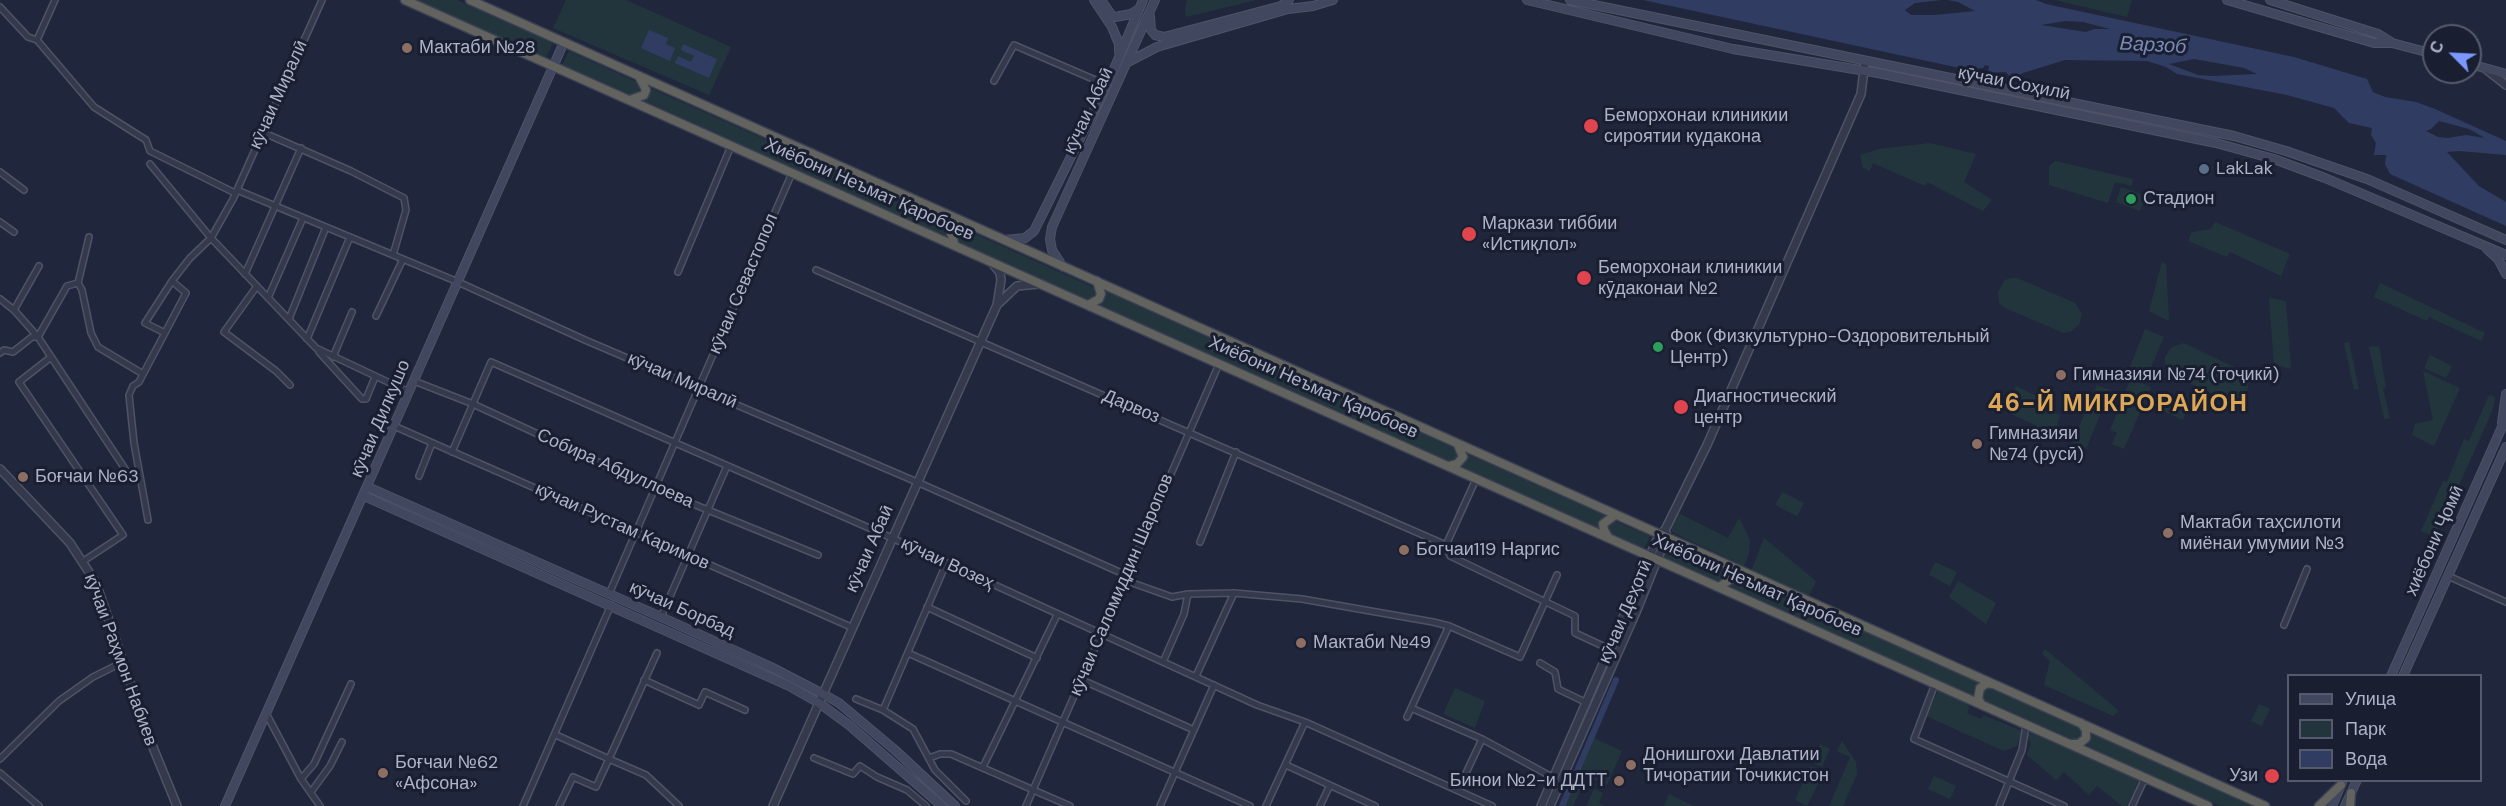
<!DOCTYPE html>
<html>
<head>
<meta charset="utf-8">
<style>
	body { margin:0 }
	#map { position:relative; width:2506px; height:806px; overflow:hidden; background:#20273c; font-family:"DM Sans",sans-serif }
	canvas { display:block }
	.legend { position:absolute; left:2287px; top:674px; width:195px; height:108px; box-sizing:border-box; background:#191f30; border:2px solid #555b6d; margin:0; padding:8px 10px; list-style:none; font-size:18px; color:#aeb4c8 }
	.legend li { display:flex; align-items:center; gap:12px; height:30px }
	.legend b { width:30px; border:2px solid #555b6d }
	.north { position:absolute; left:2422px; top:24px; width:60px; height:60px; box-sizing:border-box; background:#191f30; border:2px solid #555b6d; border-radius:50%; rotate:294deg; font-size:16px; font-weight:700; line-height:24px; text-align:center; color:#aeb4c8 }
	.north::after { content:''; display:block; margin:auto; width:21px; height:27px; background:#7c98ff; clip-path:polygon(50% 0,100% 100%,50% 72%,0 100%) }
</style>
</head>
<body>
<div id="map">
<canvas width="2506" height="806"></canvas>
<ul class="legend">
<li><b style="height:8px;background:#41475f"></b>Улица</li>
<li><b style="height:16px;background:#22353d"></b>Парк</li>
<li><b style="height:16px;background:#303c62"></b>Вода</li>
</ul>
<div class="north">С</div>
</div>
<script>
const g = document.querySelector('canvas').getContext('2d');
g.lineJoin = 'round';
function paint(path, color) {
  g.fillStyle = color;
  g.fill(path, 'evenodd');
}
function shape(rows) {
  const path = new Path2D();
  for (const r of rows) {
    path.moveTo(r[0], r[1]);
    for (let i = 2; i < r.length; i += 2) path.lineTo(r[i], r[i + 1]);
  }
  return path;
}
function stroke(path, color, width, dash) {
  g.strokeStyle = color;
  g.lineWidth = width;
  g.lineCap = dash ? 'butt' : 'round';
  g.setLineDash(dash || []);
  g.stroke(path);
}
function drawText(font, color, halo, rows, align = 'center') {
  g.font = font + ' "DM Sans",sans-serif';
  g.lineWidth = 6;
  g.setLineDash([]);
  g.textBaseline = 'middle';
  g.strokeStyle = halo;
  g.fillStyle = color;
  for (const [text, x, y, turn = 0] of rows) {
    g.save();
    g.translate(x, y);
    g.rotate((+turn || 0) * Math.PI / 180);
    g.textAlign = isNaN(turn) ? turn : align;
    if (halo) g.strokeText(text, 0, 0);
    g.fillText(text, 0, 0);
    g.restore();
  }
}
const green = shape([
	[416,0,457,0,550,41,552,45,546,57],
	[566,0,626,0,731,47,709,95,553,28],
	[1187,0,1256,0,1186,17,1185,10],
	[2055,0,2132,0,2127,17],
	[569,51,637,82,639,90,638,94,633,96,562,65],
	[650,88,953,223,947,238,645,101],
	[1930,143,1976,154,1964,182,1992,200,1983,211,1927,182,1925,186,1873,163,1870,171,1863,168,1860,155,1879,149],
	[2055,161,2133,179,2132,186,2115,182,2108,203,2049,185,2049,166],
	[2121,187,2146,196,2140,211,2116,202],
	[2215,222,2290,254,2281,276,2230,252,2227,257,2188,241,2192,232,2211,229],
	[962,228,1095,288,1095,297,1088,300,957,242,957,232],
	[2162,262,2166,264,2169,321,2149,311],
	[2011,278,2017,278,2075,303,2082,314,2079,325,2070,332,2064,333,2005,308,1999,303,1998,292,2005,280],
	[2380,283,2485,333,2481,341,2429,317,2427,321,2374,297],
	[1105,291,1454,448,1458,451,1457,458,1449,461,1099,305],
	[2269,298,2286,301,2291,369,2274,364],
	[2145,329,2164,337,2148,374,2130,367],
	[2349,342,2359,389,2354,390,2344,343],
	[2184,343,2244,372,2249,383,2246,394,2242,398,2230,402,2170,374,2165,363,2165,357,2172,347],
	[2379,346,2386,387,2383,388,2390,418,2384,419,2369,347],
	[2430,355,2452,366,2446,378,2424,368],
	[2423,371,2460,388,2434,446,2412,435,2415,424,2433,420],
	[2131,378,2151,387,2124,449,2112,444,2117,433,2110,430],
	[2097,385,2110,390,2086,449,2005,411,2016,386,2053,404,2050,410,2060,415,2057,425,2076,433],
	[2489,395,2495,397,2493,409,2436,537,2421,531,2443,481,2447,482,2464,439,2469,441],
	[2163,399,2187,410,2183,420,2159,409],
	[1467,454,1606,516,1602,520,1600,529,1462,467,1467,459],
	[1782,492,1804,503,1797,516,1775,505],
	[1678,513,1728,538,1739,518,1750,540,1749,554,1744,566,1672,532,1671,527],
	[1612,520,1650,536,1644,549,1608,533,1606,529],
	[1764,538,1816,581,1808,597,1751,571],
	[1668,544,1725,569,1724,578,1719,582,1662,557],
	[1935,562,1957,572,1950,586,1929,575],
	[1735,574,1979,683,1973,691,1973,696,1730,587],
	[1958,581,1996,603,1986,624,1949,597],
	[2045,649,2119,711,2113,716,2044,685,2050,661,2042,654],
	[1987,687,2084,730,2085,732,2079,742,1981,699,1983,689],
	[1455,688,1485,701,1475,728,1443,714],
	[1938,691,1966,703,1969,707,1967,713,1981,719,1983,715,2022,731,2017,746,2004,751,1926,716],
	[2259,704,2270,709,2262,726,2251,721],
	[2031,733,2139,780,2127,806,2122,806,2097,786,2089,795,2064,772,2056,780,2027,755,2031,744,2027,736],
	[2093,734,2253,806,2220,806,2087,746],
	[1591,737,1622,751,1607,785,1587,776,1573,806,1559,806],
	[1842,741,1856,762,1857,774,1843,806,1829,806,1850,757,1837,751],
	[1820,744,1830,749,1822,767,1811,762],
	[1810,766,1824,772,1807,806,1795,800],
	[1934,776,1956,786,1950,799,1928,789],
	[1594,789,1603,793,1599,803,1604,806,1586,806],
	[1669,794,1694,806,1664,806]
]);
const water = shape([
	[1643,0,1942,0,1915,3,1905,10,1911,15,1934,15,1975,11,1958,2,1947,0,2036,0,2046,4,2294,57,2367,79,2373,92,2385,97,2416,102,2435,109,2506,141,2506,155,2459,151,2447,152,2479,186,2506,202,2506,226,2390,174,2385,164,2386,155,2374,155,2376,143,2371,135,2372,128,2349,123,2334,108,2287,95,2177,74,2166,67,2147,61,2065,60,2023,73,2016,78,2009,76,2006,72,1988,73,1989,66,1985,65,1983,68,1973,69,1970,67,1955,67],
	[2065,21,2083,22,2110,29,2094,29,2086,32,2041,25],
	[2194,59,2244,68,2257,74,2212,76,2198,75,2169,64],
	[2439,121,2469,129,2485,138,2466,135,2448,138,2438,137,2426,131,2431,129],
	[649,30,668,38,666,44,675,48,670,61,641,48],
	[683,44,717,59,709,78,675,63,678,56,691,62,694,56,681,50]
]);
const canal = shape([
	[1562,806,1616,680]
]);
const minor = shape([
	[322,0,233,199,211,238,316,348,409,392],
	[0,7,28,37,37,40,94,107,146,140,150,151,235,193],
	[37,40,55,0],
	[994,81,1014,45,1107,85],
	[262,132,351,171,404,198,406,210,393,255],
	[150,164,211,238,190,258,172,281,145,323,165,333],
	[0,172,24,190],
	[237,190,458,282,585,340,917,482,1126,575],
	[0,222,14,232],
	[89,237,78,283,82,290,91,333,98,347,143,374],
	[816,270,1446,545],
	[678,272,731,146],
	[245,274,301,148],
	[257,286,224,332,276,371,290,385],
	[268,298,303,218],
	[0,299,14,310,38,337,129,475,139,471],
	[14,310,39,266],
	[376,316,403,259],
	[289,319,326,227],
	[307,339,350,237],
	[319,352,362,399,366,399,375,377],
	[0,353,4,350,13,352,32,337,38,337,67,286,78,283],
	[51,357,19,382,123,535,82,562],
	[333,357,352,312],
	[414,381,473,404,654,488,818,555],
	[394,426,851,627],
	[452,452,491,362,892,538,1257,705,1305,722,1492,806],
	[419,476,432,443],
	[1476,479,1446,545,1450,556,1575,616,1575,633,1618,653],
	[148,520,134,443,129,395,133,386,139,382,186,293,172,281],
	[1200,542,1236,452],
	[2448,576,2506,602],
	[1124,580,1172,597,1188,594,1234,593,1302,599,1433,622,1449,626,1520,657,1557,575],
	[609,594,792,173],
	[927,607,1037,658],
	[661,617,727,466],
	[2284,625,2307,569],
	[908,653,1250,806],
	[1163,662,1184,614,1188,594],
	[1540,663,1555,672,1558,689,1587,703],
	[1196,676,1234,593],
	[644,680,699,705,705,692,745,710],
	[1082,680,1194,730],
	[1935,684,1914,739,2064,806],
	[856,699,883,710,913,729,935,770,966,801],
	[1411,708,1482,739,1458,790],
	[883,710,946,564],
	[267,715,301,779,320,806],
	[1407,717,1449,626],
	[556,735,609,759,657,653],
	[1482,739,1554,778],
	[814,758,853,774,860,766,877,777,907,790,926,806],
	[929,758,940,754,951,754,1070,806],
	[0,759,59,701,93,677,123,662],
	[1286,765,1375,806],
	[983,767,1057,615],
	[0,773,39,806],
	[301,779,314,764,351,684],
	[311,792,330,766,342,742],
	[523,806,611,605],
	[559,806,573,777,596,787,609,759,646,775,679,806],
	[1026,806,1219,364],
	[1160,806,1214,685],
	[1266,806,1305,722],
	[1320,806,1330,785],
	[1999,806,2022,750,2026,725],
	[2132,806,2145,778]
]);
const tertiary = shape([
	[2487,70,2506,85],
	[999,303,1017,286,1038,284],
	[0,469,70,543,96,583,150,740,177,806],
	[773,806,997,305,1001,280,1000,273,992,263],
	[1541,806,1659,535,1665,530,1707,445,1861,94,1865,61],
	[1550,806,1637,610,1666,538,1666,533]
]);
const secondary = shape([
	[1094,0,1112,27,1119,44,1119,52],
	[1101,0,1112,16,1115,17,1131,14,1139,9],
	[1527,0,1733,49,1878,73,2216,143,2274,159,2325,178,2506,255],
	[1570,0,2234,136,2286,151,2367,179,2506,240],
	[2227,0,2374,43,2392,43,2434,54],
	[2270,0,2378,34,2391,42],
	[1150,16,1151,30,1155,35,1164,37,1281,6,1289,0],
	[1128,62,1157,47,1288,9,1313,6,1333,0],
	[2470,64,2506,74],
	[1005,240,1025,238,1034,231,1112,74,1143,0],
	[2487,249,2498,259,2506,274],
	[1063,267,1052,250,1050,239,1052,227,1155,0],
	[2502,423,2506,394],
	[368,487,661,617,771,667,823,694,839,703,895,750,955,806],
	[364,496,789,686,819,703,849,725,942,806],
	[2391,676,2506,418],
	[2403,676,2506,447],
	[225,806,564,42],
	[2332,806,2343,780],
	[2345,806,2357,780]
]);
const trunk = shape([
	[405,0,2208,806],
	[470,0,2265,806],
	[630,100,644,95,646,90,639,76],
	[955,246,951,233,953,229,964,222],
	[1088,305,1099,299,1101,294,1097,281],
	[1449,466,1457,464,1463,457,1458,445],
	[1608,537,1604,530,1603,524,1615,515],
	[1719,587,1731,579,1732,572,1726,564],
	[1982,705,1978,699,1980,688,1987,683,1992,684],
	[2070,744,2079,744,2086,738,2086,730,2081,723],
	[2319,806,2341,785],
	[2350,806,2351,793]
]);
const markers = [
	[407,48,6,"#8d6e63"],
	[1591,126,8,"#e0444e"],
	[2204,169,6,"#5c6f8a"],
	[2131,199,6,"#2e9e5b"],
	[1469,234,8,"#e0444e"],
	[1584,278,8,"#e0444e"],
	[1658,347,6,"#2e9e5b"],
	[2061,375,6,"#8d6e63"],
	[1681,407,8,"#e0444e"],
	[1977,444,6,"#8d6e63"],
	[23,477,6,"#8d6e63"],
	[2168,533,6,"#8d6e63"],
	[1404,550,6,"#8d6e63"],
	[1301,643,6,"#8d6e63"],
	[1631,765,6,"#8d6e63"],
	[383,773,6,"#8d6e63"],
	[2272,776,8,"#e0444e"],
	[1619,781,6,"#8d6e63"]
];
const poiNames = [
	["Мактаби №28",419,48],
	["Беморхонаи клиникии",1604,116],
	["сироятии кудакона",1604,137],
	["LakLak",2216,169],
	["Стадион",2143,199],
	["Маркази тиббии",1482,224],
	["«Истиқлол»",1482,245],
	["Беморхонаи клиникии",1598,268],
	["кӯдаконаи №2",1598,289],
	["Фок (Физкультурно-Оздоровительный",1670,337],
	["Центр)",1670,358],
	["Гимназияи №74 (тоҷикӣ)",2073,375],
	["Диагностический",1694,397],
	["центр",1694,418],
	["Гимназияи",1989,434],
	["№74 (русӣ)",1989,455],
	["Боғчаи №63",35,477],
	["Мактаби таҳсилоти",2180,523],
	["миёнаи умумии №3",2180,544],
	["Богчаи119 Наргис",1416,550],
	["Мактаби №49",1313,643],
	["Донишгохи Давлатии",1643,755],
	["Тичоратии Точикистон",1643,776],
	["Боғчаи №62",395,763],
	["«Афсона»",395,784],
	["Узи",2258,776,"right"],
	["Бинои №2-и ДДТТ",1607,781,"right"]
];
const streetNames = [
	["кӯчаи Соҳилӣ",2014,84,11],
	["кӯчаи Миралӣ",279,95,-66],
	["кӯчаи Абаӣ",1089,111,-65],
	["Хиёбони Неъмат Қаробоев",869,190,24],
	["кӯчаи Севастопол",744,284,-67],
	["кӯчаи Миралӣ",682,381,23],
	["Хиёбони Неъмат Қаробоев",1313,388,24],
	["Дарвоз",1131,407,23],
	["кӯчаи Дилкушо",381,419,-67],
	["Собира Абдуллоева",615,469,24],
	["кӯчаи Рустам Каримов",622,527,24],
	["хиёбони Ҷомӣ",2435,541,-66],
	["кӯчаи Абаӣ",870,549,-66],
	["кӯчаи Возеҳ",947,564,25],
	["кӯчаи Саломиддин Шаропов",1122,585,-67],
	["Хиёбони Неъмат Қаробоев",1757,586,24],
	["кӯчаи Борбад",682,610,24],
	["кӯчаи Деҳотӣ",1626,612,-67],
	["кӯчаи Раҳмон Набиев",120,660,70]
];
const waterNames = [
	["Варзоб",2153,46,3]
];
const districtNames = [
	["46-Й МИКРОРАЙОН",2118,405]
];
paint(green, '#22353d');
paint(water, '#303c62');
stroke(canal, '#303c62', 6);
stroke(minor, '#4e5466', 8);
stroke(tertiary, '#4e5466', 10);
stroke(secondary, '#4e5466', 10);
stroke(trunk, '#3b4153', 11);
stroke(minor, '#34394c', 5);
stroke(tertiary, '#34394c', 7);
stroke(secondary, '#41475f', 8);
stroke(trunk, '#62625e', 8);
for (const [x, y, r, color] of markers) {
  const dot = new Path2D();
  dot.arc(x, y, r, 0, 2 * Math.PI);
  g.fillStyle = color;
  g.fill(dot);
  stroke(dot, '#191f30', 2);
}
drawText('18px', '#aeb4c8', '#191f30', poiNames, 'left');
drawText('18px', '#aeb4c8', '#191f30', streetNames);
drawText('italic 20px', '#7b8bb7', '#191f30', waterNames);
g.letterSpacing = '1.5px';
drawText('bold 24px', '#dda755', '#191f30', districtNames);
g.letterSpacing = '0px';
</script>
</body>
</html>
